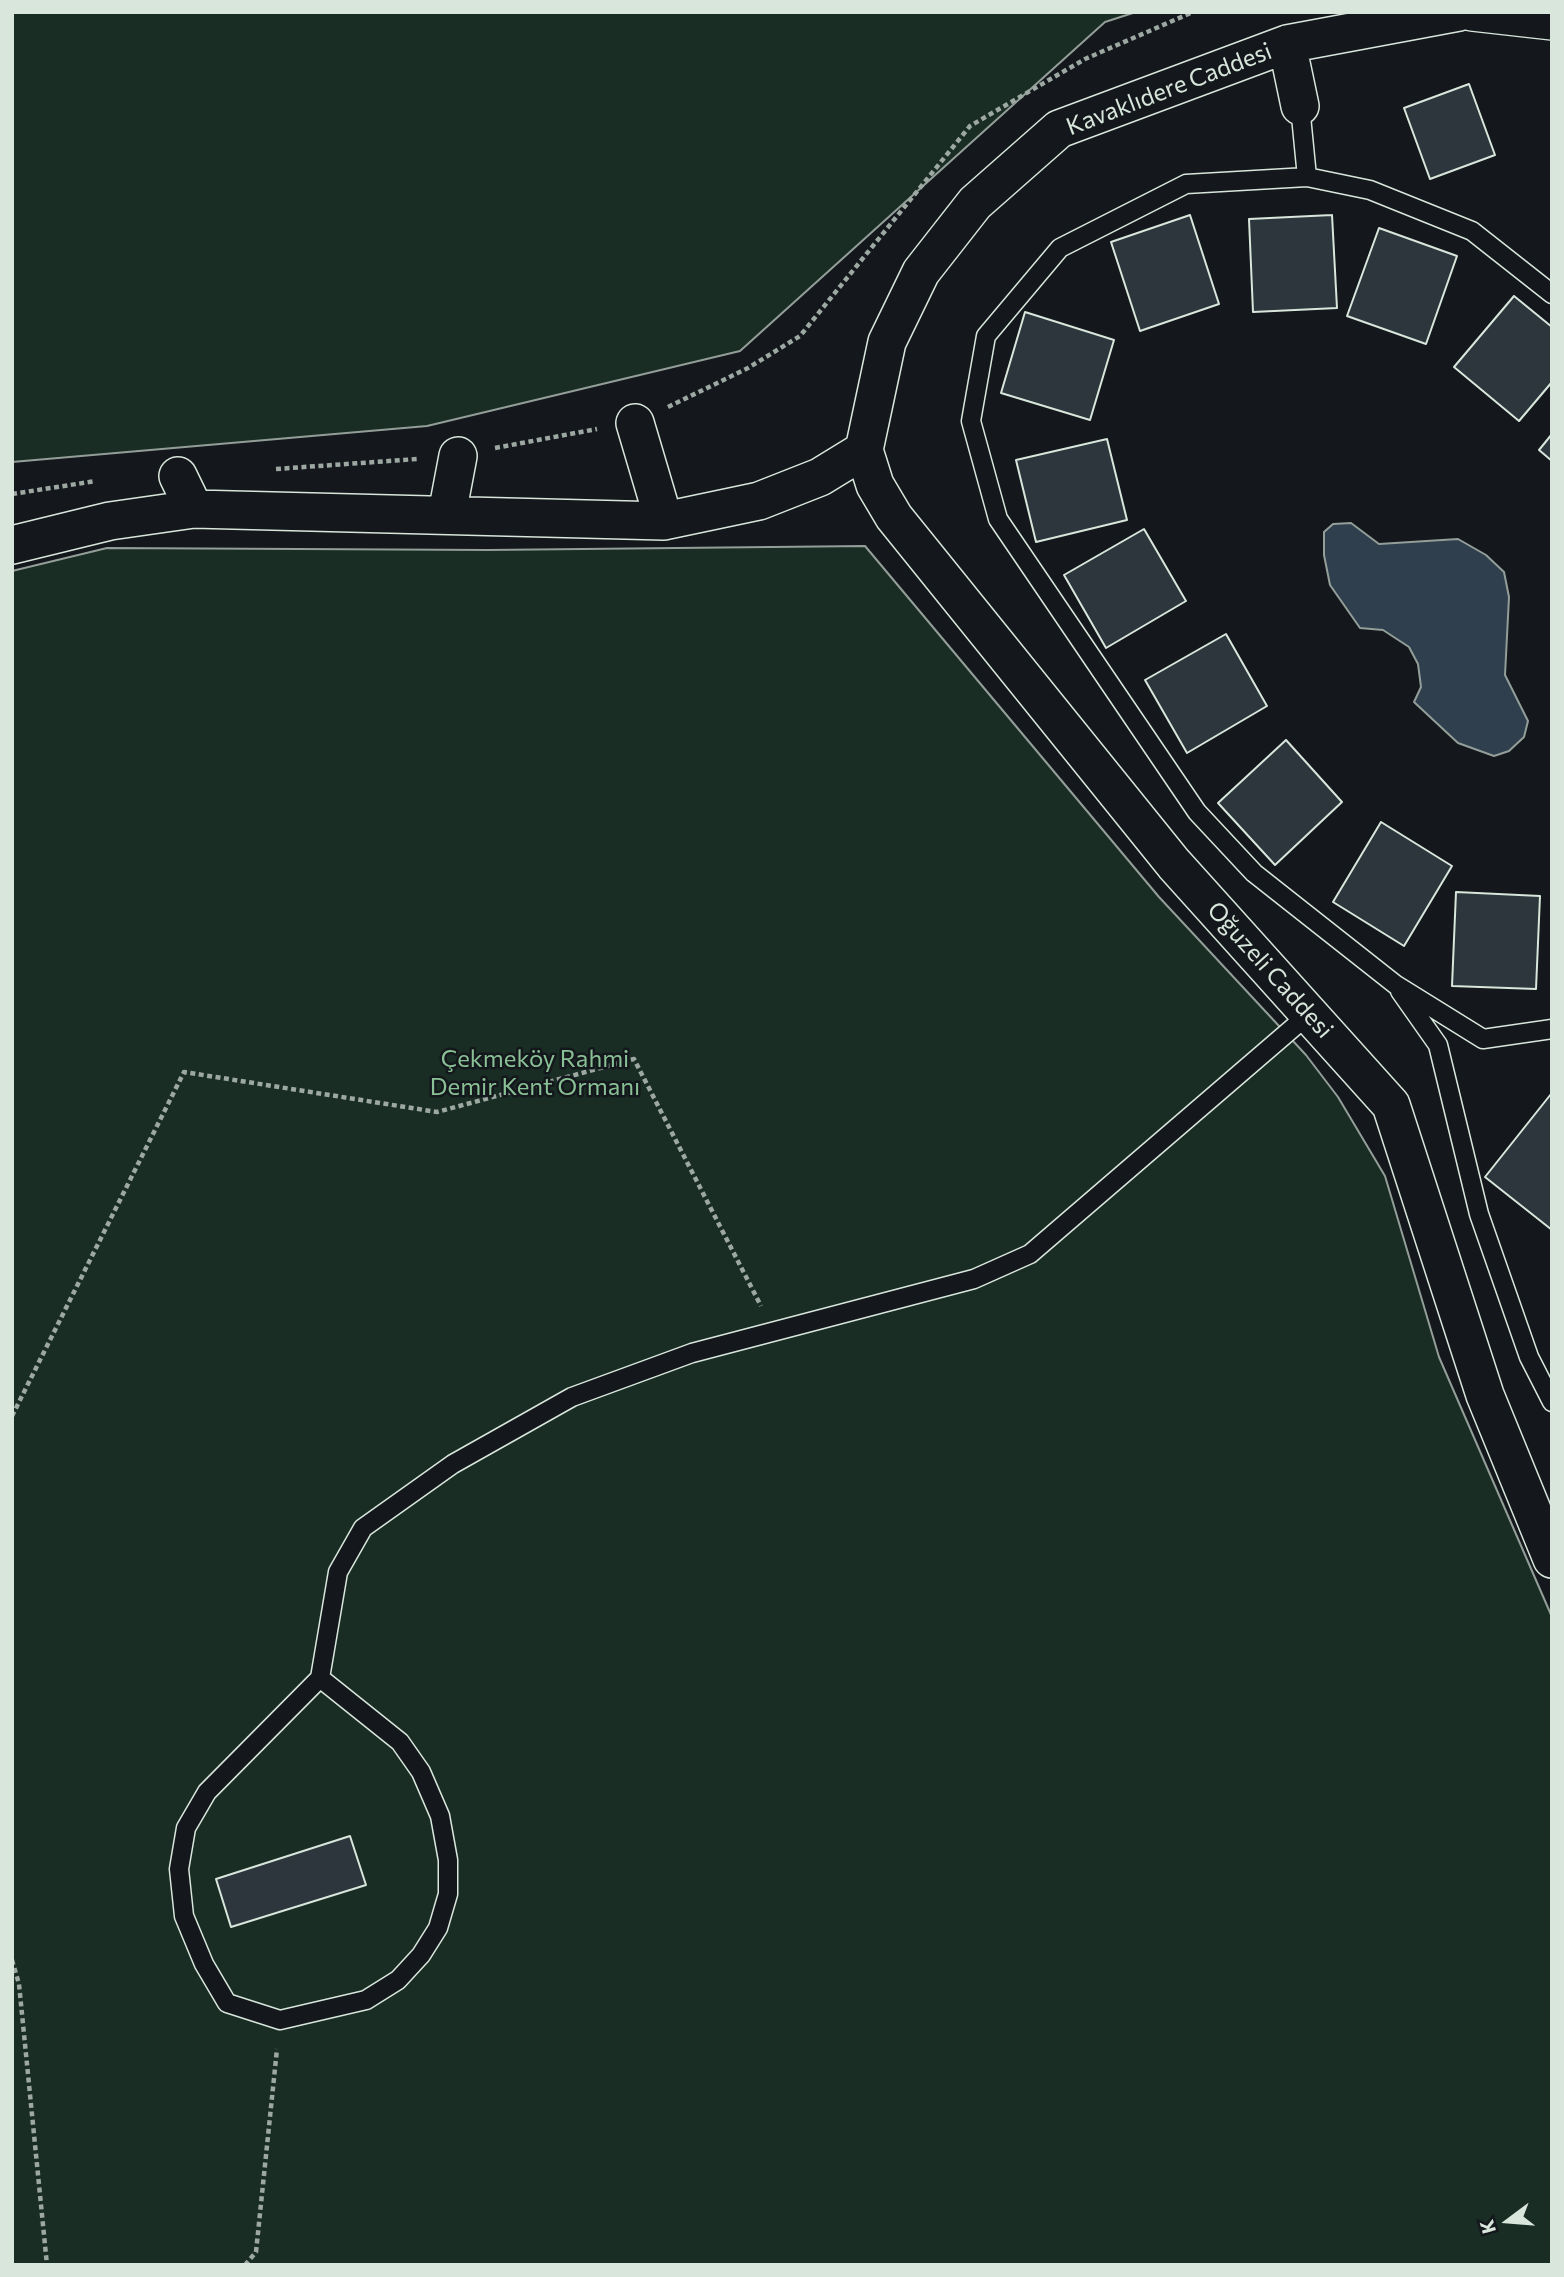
<!DOCTYPE html>
<html>
<head>
<meta charset="utf-8">
<style>
	body { margin:0 }
	#map { position:relative; width:1564px; height:2277px; overflow:hidden; background:#14181c; font-family:Commissioner,sans-serif }
	canvas { display:block }
	.frame { position:absolute; inset:0; border:14px solid #d8e6dc; pointer-events:none }
	.north { position:absolute; left:1473px; top:2186px; width:70px; height:70px; -webkit-text-stroke:5px #14181c; paint-order:stroke; rotate:254deg; font-size:19px; font-weight:700; line-height:28px; text-align:center; color:#d8e6dc }
	.north::after { content:''; display:block; margin:auto; width:24px; height:32px; background:#d8e6dc; clip-path:polygon(50% 0,100% 100%,50% 72%,0 100%) }
</style>
</head>
<body>
<div id="map">
<canvas width="1564" height="2277"></canvas>
<div class="frame"></div>
<div class="north">K</div>
</div>
<script>
const g = document.querySelector('canvas').getContext('2d');
g.lineJoin = 'round';
function paint(path, color) {
  g.fillStyle = color;
  g.fill(path, 'evenodd');
}
function shape(rows) {
  const path = new Path2D();
  for (const r of rows) {
    path.moveTo(r[0], r[1]);
    for (let i = 2; i < r.length; i += 2) path.lineTo(r[i], r[i + 1]);
  }
  return path;
}
function stroke(path, color, width, dash) {
  g.strokeStyle = color;
  g.lineWidth = width;
  g.lineCap = dash ? 'butt' : 'round';
  g.setLineDash(dash || []);
  g.stroke(path);
}
function drawText(font, color, halo, rows, align = 'center') {
  g.font = font + ' Commissioner,sans-serif';
  g.lineWidth = 5;
  g.setLineDash([]);
  g.textBaseline = 'middle';
  g.strokeStyle = halo;
  g.fillStyle = color;
  for (const [text, x, y, turn = 0] of rows) {
    g.save();
    g.translate(x, y);
    g.rotate((+turn || 0) * Math.PI / 180);
    g.textAlign = isNaN(turn) ? turn : align;
    if (halo) g.strokeText(text, 0, 0);
    g.fillText(text, 0, 0);
    g.restore();
  }
}
const green = shape([
	[12,12,1136,12,1105,22,740,351,427,426,12,462,12,12],
	[865,546,1159,897,1306,1055,1338,1097,1385,1176,1439,1357,1552,1617,1552,2265,12,2265,12,571,107,548,488,550,865,546]
]);
const water = shape([
	[1351,523,1379,544,1458,539,1486,555,1504,572,1509,597,1505,675,1528,721,1524,737,1509,751,1494,756,1458,743,1414,702,1421,687,1418,664,1409,647,1383,630,1360,628,1330,585,1324,555,1324,532,1333,524,1351,523]
]);
const building = shape([
	[1469,84,1495,155,1430,179,1404,108,1469,84],
	[1190,215,1219,304,1140,331,1111,242,1190,215],
	[1332,215,1337,308,1253,312,1249,219,1332,215],
	[1379,228,1457,256,1426,344,1347,316,1379,228],
	[1514,296,1552,327,1552,382,1519,421,1454,367,1514,296],
	[1025,312,1114,340,1090,420,1001,393,1025,312],
	[1552,434,1552,461,1539,450,1552,434],
	[1107,439,1127,520,1036,542,1016,460,1107,439],
	[1144,529,1186,601,1106,648,1064,575,1144,529],
	[1226,634,1267,706,1187,753,1145,680,1226,634],
	[1286,740,1342,802,1275,865,1218,803,1286,740],
	[1381,822,1452,866,1404,946,1333,902,1381,822],
	[1456,892,1540,896,1536,989,1452,986,1456,892],
	[1551,1094,1552,1095,1552,1230,1485,1177,1551,1094],
	[350,1836,366,1885,231,1927,216,1879,350,1836]
]);
const path = shape([
	[668,407,748,368,800,336,970,126,1085,59,1193,12],
	[495,448,597,429],
	[276,469,417,459],
	[12,494,96,481],
	[12,1416,184,1072,437,1112,634,1059,761,1306],
	[12,1960,19,1984,47,2265],
	[245,2265,256,2252,277,2049]
]);
const service = shape([
	[1300,106,1307,177],
	[1552,294,1472,231,1370,190,1307,177,1186,184,1060,248,986,336,971,421,998,519,1197,812,1254,873,1396,985,1483,1039,1552,1029],
	[1400,991,1438,1045,1479,1214,1529,1357,1552,1402],
	[320,1678,400,1742,421,1772,440,1816,448,1860,448,1894,438,1928,421,1955,398,1980,366,2000,280,2020,227,2003,204,1964,184,1916,179,1869,186,1828,207,1792,320,1678,338,1572,363,1528,453,1464,572,1397,692,1353,974,1279,1030,1254,1309,1014]
]);
const minor = shape([
	[1459,12,1287,44,1059,129,975,203,921,272,887,342,864,450,875,485,894,517,1174,864,1391,1105,1485,1395,1552,1559],
	[1472,12,1552,21],
	[1287,44,1300,106],
	[635,423,664,521],
	[178,476,194,509],
	[447,514,458,456],
	[12,545,110,521,194,509,664,521,759,501,820,477,864,450]
]);
const streetNames = [
	["Kavaklıdere Caddesi",1169,89,-21],
	["Oğuzeli Caddesi",1270,970,48]
];
const parkNames = [
	["Çekmeköy Rahmi",535,1059],
	["Demir Kent Ormanı",535,1087]
];
paint(green, '#1a2d24');
stroke(green, '#939e99', 2);
paint(water, '#2f3f4d');
stroke(water, '#939e99', 2);
paint(building, '#2c363c');
stroke(building, '#d8e6dc', 2);
stroke(service, '#d8e6dc', 21);
stroke(minor, '#d8e6dc', 40);
stroke(path, '#9da8a2', 4.5, [5, 3.5]);
stroke(service, '#14181c', 18);
stroke(minor, '#14181c', 37);
drawText('24px', '#d8e6dc', '#14181c', streetNames);
drawText('24px', '#8ac095', '#14181c', parkNames);
</script>
</body>
</html>
